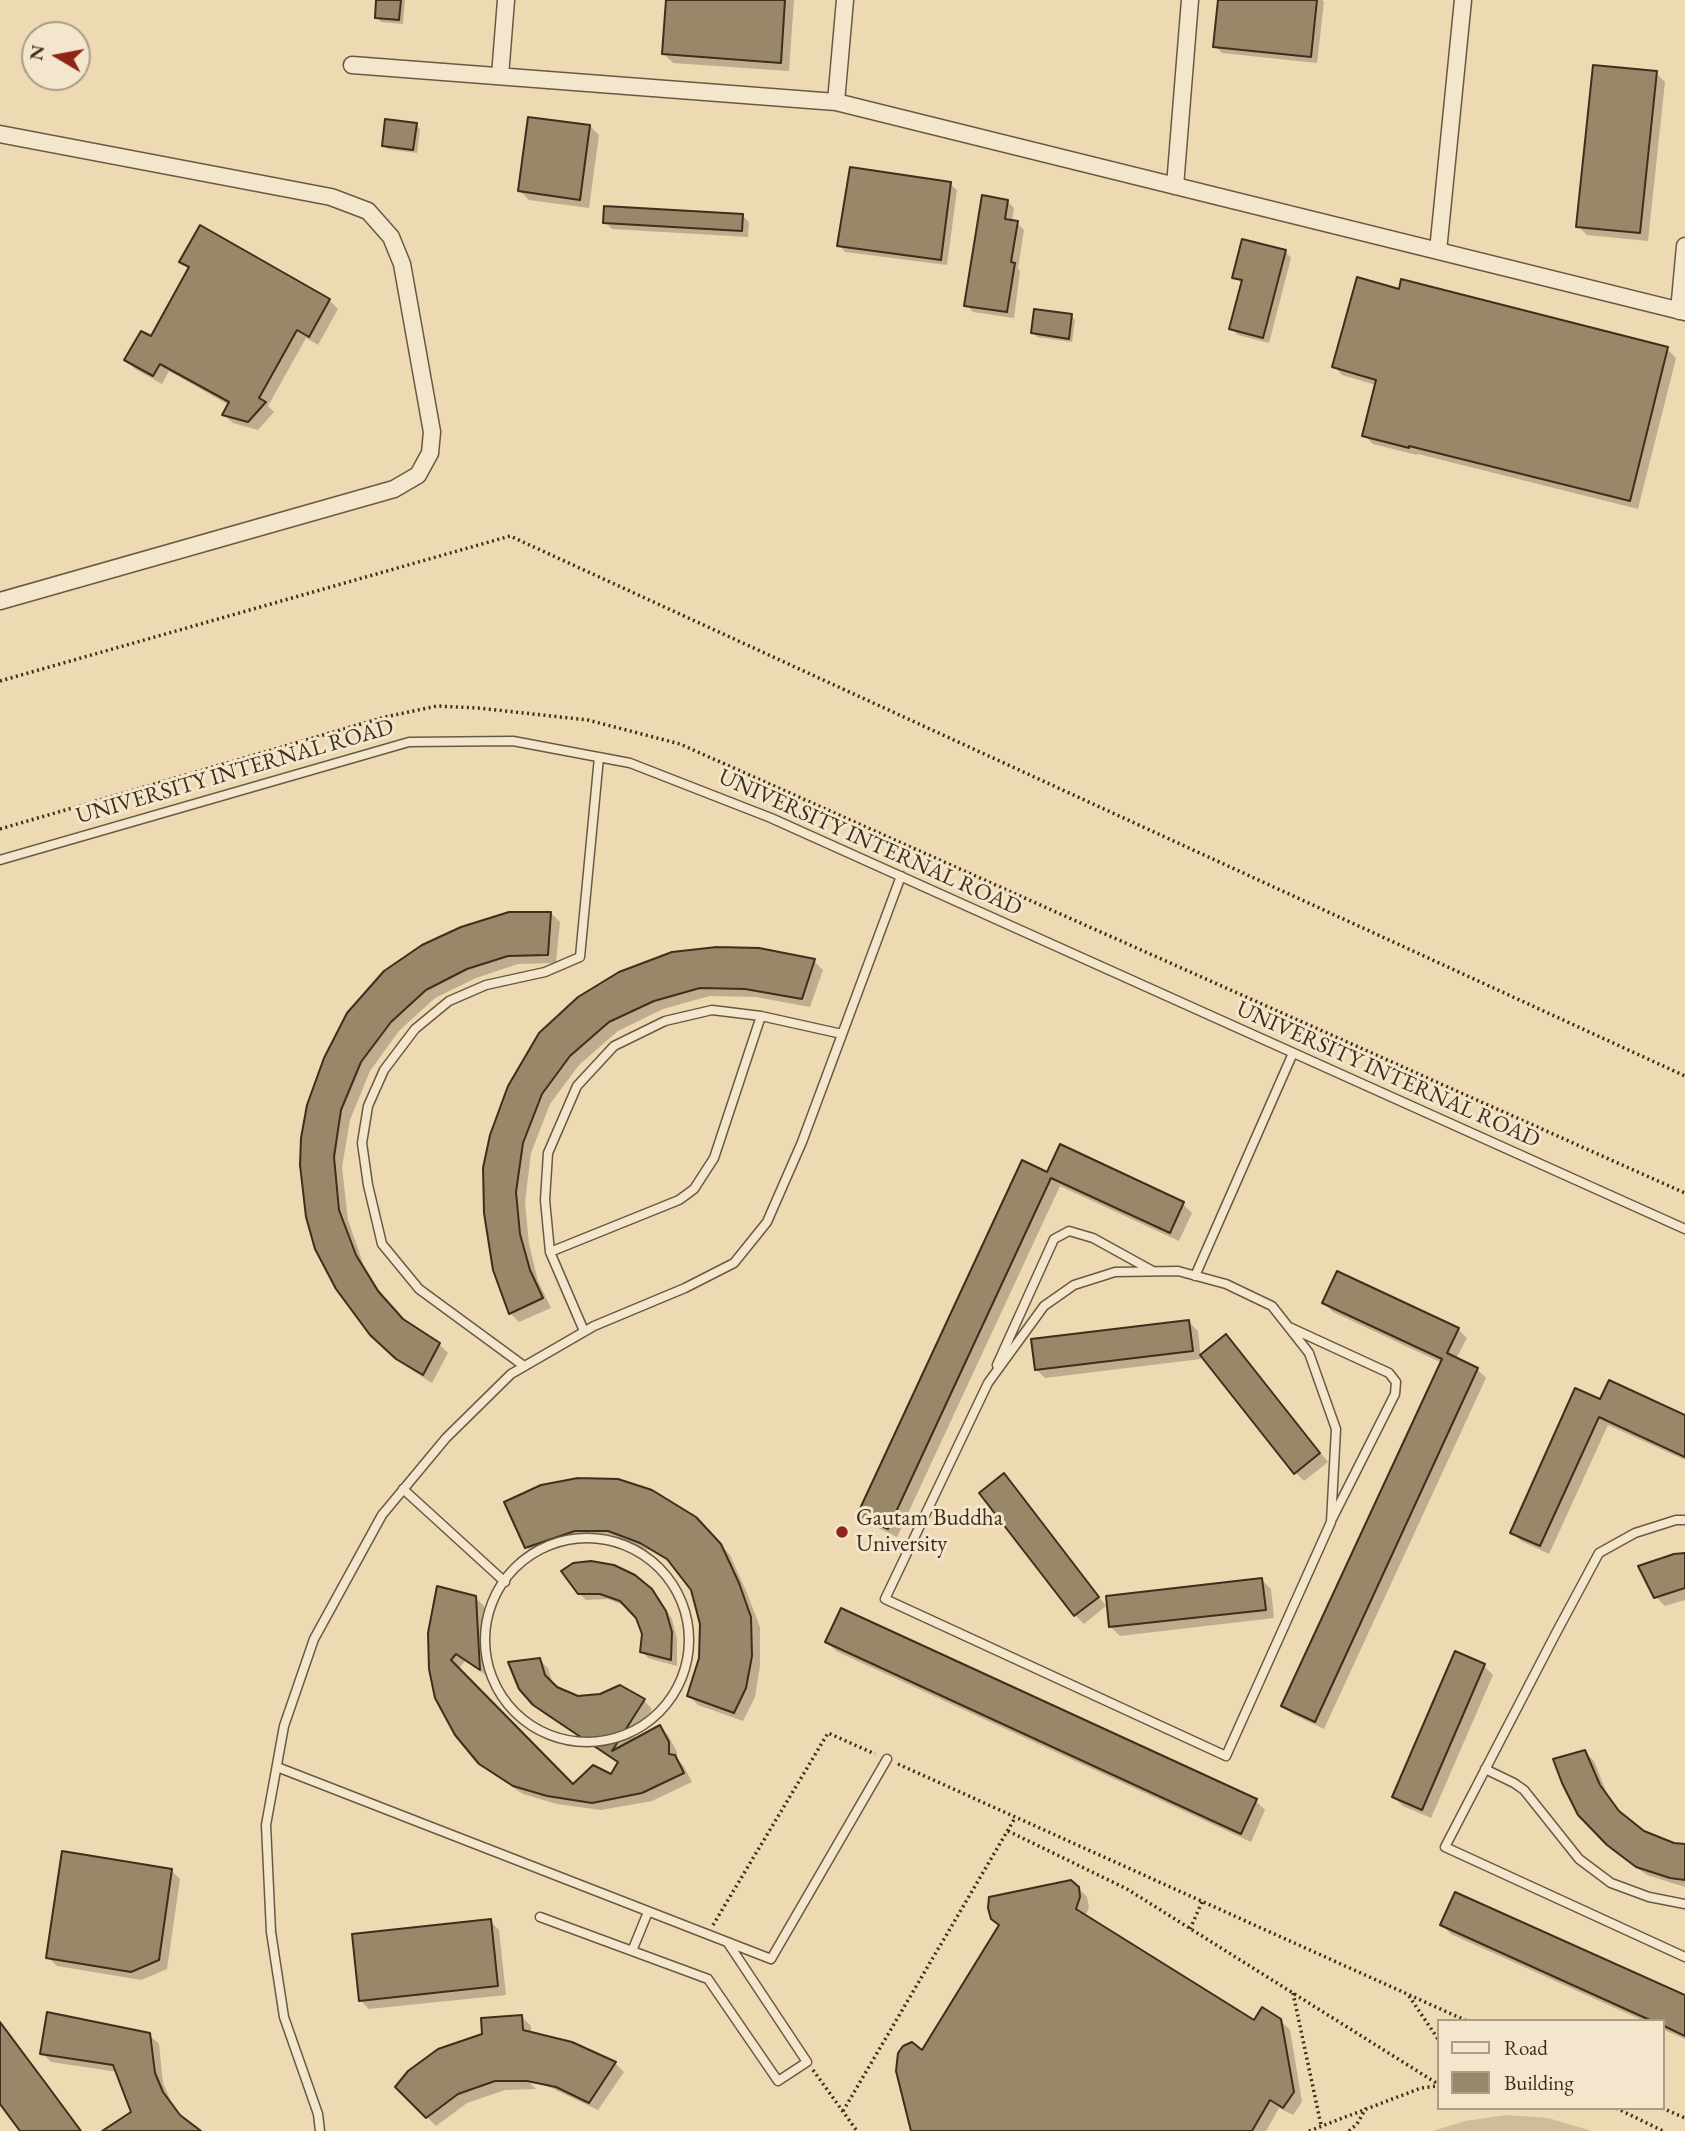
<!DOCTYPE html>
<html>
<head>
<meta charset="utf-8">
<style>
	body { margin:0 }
	#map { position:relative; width:1685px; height:2131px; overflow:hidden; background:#edd9b2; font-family:"EB Garamond",serif }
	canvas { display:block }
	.legend { position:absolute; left:1437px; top:2019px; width:228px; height:91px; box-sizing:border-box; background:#f3e6cd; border:2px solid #ab9c86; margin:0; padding:9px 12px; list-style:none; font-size:21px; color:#3e2e1c }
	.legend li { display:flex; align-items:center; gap:14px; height:35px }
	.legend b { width:35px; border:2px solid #ab9c86 }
	.north { position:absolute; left:21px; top:21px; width:70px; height:70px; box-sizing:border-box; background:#f3e6cd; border:2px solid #ab9c86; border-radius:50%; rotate:280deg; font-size:19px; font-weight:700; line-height:28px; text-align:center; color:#3e2e1c }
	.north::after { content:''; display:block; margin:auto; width:24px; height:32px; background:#8f2418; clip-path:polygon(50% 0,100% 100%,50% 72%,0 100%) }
</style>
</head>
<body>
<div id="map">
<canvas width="1685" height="2131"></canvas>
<ul class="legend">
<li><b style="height:9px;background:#f3e6cd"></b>Road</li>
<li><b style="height:19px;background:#99876a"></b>Building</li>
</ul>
<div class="north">N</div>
</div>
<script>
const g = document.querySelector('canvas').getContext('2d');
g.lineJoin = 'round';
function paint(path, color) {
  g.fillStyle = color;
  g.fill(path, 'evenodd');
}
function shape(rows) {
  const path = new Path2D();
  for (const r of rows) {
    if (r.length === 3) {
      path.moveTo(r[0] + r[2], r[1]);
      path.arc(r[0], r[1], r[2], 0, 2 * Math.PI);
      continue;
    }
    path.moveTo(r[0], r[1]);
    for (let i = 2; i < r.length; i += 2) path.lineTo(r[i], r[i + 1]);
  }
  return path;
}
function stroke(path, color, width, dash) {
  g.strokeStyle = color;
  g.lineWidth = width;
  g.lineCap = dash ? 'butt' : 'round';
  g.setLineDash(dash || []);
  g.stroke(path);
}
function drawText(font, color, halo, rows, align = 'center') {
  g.font = font + ' "EB Garamond",serif';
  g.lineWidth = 6;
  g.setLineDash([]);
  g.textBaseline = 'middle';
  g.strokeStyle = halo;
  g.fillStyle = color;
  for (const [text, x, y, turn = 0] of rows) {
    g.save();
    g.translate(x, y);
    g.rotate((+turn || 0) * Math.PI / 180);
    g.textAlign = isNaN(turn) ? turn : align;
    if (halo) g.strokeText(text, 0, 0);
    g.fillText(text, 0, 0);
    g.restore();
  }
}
const green = shape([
	[1506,2115,1548,2118,1592,2131,1433,2131,1465,2121]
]);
const shadow = shape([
	[378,0,405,0,403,24,381,22,377,17],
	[668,0,794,0,789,71,673,63,664,54],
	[1219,0,1322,0,1324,2,1317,63,1222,53,1215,46],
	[1656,73,1665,82,1648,241,1587,235,1578,226],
	[416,125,420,129,417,153,388,149,384,145],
	[590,126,599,135,589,208,529,200,520,191],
	[950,184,957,190,947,265,845,252,839,245],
	[1007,201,1014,208,1012,222,1017,223,1024,230,1018,268,1020,271,1014,318,973,312,966,305],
	[742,215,749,222,748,237,612,229,605,222],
	[1285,251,1291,258,1269,343,1238,335,1231,328,1243,284,1234,277],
	[181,262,329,300,338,309,318,345,306,338,268,406,274,412,258,430,233,423,224,415,229,405,169,371,162,384,135,369,126,360,151,339,190,270],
	[1400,291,1667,349,1676,358,1638,509,1418,454,1417,455,1373,444,1364,435,1376,385,1342,375,1334,366],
	[1071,316,1075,320,1072,342,1037,337,1032,332],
	[551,913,560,922,556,963,518,964,476,978,435,998,399,1031,370,1071,350,1120,342,1167,348,1220,364,1266,387,1302,405,1322,439,1344,448,1353,432,1383,407,1367,381,1344,316,1249,349,1014],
	[814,961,823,970,810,1007,756,997,710,996,663,1009,618,1031,579,1065,550,1104,531,1153,525,1202,529,1244,538,1281,551,1308,519,1322,510,1313,486,1213,579,998],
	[1048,1174,1183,1204,1192,1213,1179,1241,1060,1186,897,1537,868,1523,859,1514],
	[1324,1303,1458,1329,1467,1338,1456,1359,1477,1369,1486,1378,1324,1729,1292,1714,1283,1705,1442,1363,1333,1312],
	[1189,1322,1198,1331,1201,1359,1045,1378,1036,1369],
	[1235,1345,1328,1462,1304,1481,1295,1472],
	[1601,1402,1685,1417,1685,1460,1608,1425,1549,1554,1521,1541,1512,1532],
	[1004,1476,1013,1484,1106,1606,1084,1624,1075,1615],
	[507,1503,705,1528,730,1555,747,1593,760,1627,760,1666,755,1697,743,1721,698,1705,689,1696,701,1658,702,1624,693,1589,674,1565,651,1551,619,1540,585,1539,536,1556,527,1547],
	[1685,1555,1685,1600,1665,1606,1656,1597],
	[1262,1580,1271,1589,1274,1618,1120,1636,1111,1627],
	[651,1590,658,1597,672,1619,677,1639,677,1666,648,1658,642,1651,644,1634,637,1617,628,1607,608,1599,586,1600,579,1593],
	[475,1597,484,1606,487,1676,465,1661,458,1670,573,1786,612,1776,619,1764,544,1714,534,1704,539,1660,548,1668,553,1685,578,1698,644,1701,652,1709,631,1743,660,1727,668,1735,677,1752,677,1759,683,1765,692,1782,652,1801,601,1810,557,1804,523,1794,490,1772,481,1763,431,1669],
	[842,1610,1256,1801,1265,1810,1251,1842,836,1651,827,1642],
	[1484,1666,1493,1675,1431,1818,1403,1806,1394,1797],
	[1585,1752,1594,1761,1608,1796,1624,1817,1643,1832,1674,1844,1685,1846,1685,1887,1647,1875,1618,1854,1580,1814],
	[171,1870,180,1879,167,1969,141,1980,57,1966,48,1957],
	[1078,1888,1087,1897,1089,1907,1085,1917,1254,2022,1280,2020,1290,2030,1302,2102,1293,2115,1279,2108,1266,2131,913,2131,922,2053],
	[490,1921,499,1930,506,1995,369,2009,360,2000],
	[1442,1925,1685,1997,1685,2039,1662,2029,1662,2021,1644,2021,1451,1934],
	[522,2017,531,2026,531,2034,615,2063,624,2072,598,2110,520,2073,536,2089,505,2090,467,2103,436,2126,397,2087,484,2035],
	[149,2035,159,2044,163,2083,172,2103,185,2121,199,2131,106,2131,134,2113,118,2072,51,2062,42,2053]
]);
const building = shape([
	[376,0,401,0,399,20,375,18,376,0],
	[666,0,785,0,781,63,662,54,666,0],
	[1218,0,1317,0,1311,57,1213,47,1218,0],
	[1593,65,1657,71,1640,233,1576,227,1593,65],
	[528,117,590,125,580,200,518,191,528,117],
	[385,119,417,123,413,150,382,146,385,119],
	[850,167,951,182,941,260,837,246,850,167],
	[982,195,1008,200,1005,219,1018,221,1011,262,1015,263,1007,312,964,306,982,195],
	[604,206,743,214,742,231,603,223,604,206],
	[200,225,330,299,309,337,297,330,259,398,266,402,248,422,222,415,229,402,160,364,153,376,124,360,141,331,151,336,189,267,179,262,200,225],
	[1242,239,1286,250,1263,338,1229,329,1242,280,1232,278,1242,239],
	[1357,277,1399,289,1401,279,1668,347,1630,501,1409,446,1409,448,1362,436,1376,380,1332,367,1357,277],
	[1034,309,1072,314,1069,339,1031,333,1034,309],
	[509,912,551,912,548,955,508,956,467,969,426,990,391,1022,361,1062,341,1110,334,1157,339,1210,356,1255,378,1291,403,1319,440,1343,423,1375,396,1359,370,1335,336,1289,315,1249,306,1217,300,1165,301,1138,307,1105,324,1058,347,1013,384,971,422,945,461,927,509,912],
	[717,947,759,948,815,959,802,999,745,989,700,988,654,1001,609,1022,570,1056,542,1094,523,1143,516,1192,520,1234,530,1270,543,1298,509,1314,493,1270,484,1213,483,1168,490,1135,508,1086,539,1033,578,997,619,972,672,952,717,947],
	[1060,1144,1184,1202,1170,1233,1051,1178,888,1529,857,1515,1022,1160,1047,1172,1060,1144],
	[1337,1271,1459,1328,1447,1353,1478,1368,1315,1722,1281,1706,1442,1359,1322,1303,1337,1271],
	[1189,1320,1193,1351,1035,1370,1031,1339,1189,1320],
	[1226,1334,1320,1453,1294,1474,1200,1355,1226,1334],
	[1609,1380,1685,1415,1685,1457,1599,1417,1540,1546,1510,1533,1575,1388,1600,1399,1609,1380],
	[1004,1473,1099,1597,1074,1616,979,1493,1004,1473],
	[578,1478,618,1479,652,1490,696,1517,721,1544,739,1583,751,1617,752,1656,746,1688,734,1713,687,1696,699,1658,700,1624,691,1590,667,1559,640,1543,608,1531,575,1531,525,1548,504,1502,541,1485,578,1478],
	[1685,1553,1685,1588,1654,1598,1638,1566,1674,1554,1685,1553],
	[591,1561,614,1565,635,1575,652,1589,666,1611,672,1632,671,1660,640,1652,642,1634,636,1618,620,1601,600,1594,578,1594,561,1571,573,1563,591,1561],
	[1262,1578,1266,1610,1109,1627,1106,1596,1262,1578],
	[437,1586,476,1596,480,1670,456,1654,451,1660,573,1784,593,1765,611,1774,618,1762,533,1705,519,1689,508,1662,540,1658,545,1675,557,1687,578,1696,600,1694,620,1685,645,1699,612,1751,660,1725,669,1742,669,1754,675,1755,684,1773,642,1793,592,1803,547,1796,513,1786,479,1764,455,1735,435,1698,429,1669,428,1633,437,1586],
	[841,1608,1257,1799,1241,1834,825,1642,841,1608],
	[1455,1651,1485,1664,1422,1810,1392,1797,1455,1651],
	[1585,1750,1600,1785,1619,1811,1644,1831,1674,1843,1685,1844,1685,1880,1670,1878,1636,1867,1607,1845,1578,1815,1562,1783,1553,1759,1585,1750],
	[62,1851,172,1869,159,1960,131,1972,46,1958,62,1851],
	[1071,1880,1079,1887,1080,1897,1076,1909,1254,2020,1262,2007,1281,2019,1294,2092,1283,2108,1270,2100,1252,2131,911,2131,896,2071,898,2053,903,2046,912,2042,922,2050,999,1925,991,1919,988,1908,989,1897,1071,1880],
	[1455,1892,1685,1995,1685,2036,1662,2025,1662,2021,1652,2021,1440,1925,1455,1892],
	[491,1919,498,1986,359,2001,352,1934,491,1919],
	[47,2012,150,2033,155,2073,163,2092,180,2115,201,2131,102,2131,131,2112,113,2065,40,2054,47,2012],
	[522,2015,523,2030,572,2042,616,2062,589,2103,556,2087,527,2081,495,2081,458,2094,426,2118,395,2087,408,2071,438,2049,482,2034,481,2018,522,2015],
	[0,2022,47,2085,81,2131,20,2131,0,2104,0,2022]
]);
const path = shape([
	[0,681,510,536,1685,1076],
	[0,829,385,717,437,706,478,708,588,720,680,744,1685,1193],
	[898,1764,1467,2021],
	[1008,1831,1127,1889,1438,2084],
	[713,1925,828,1733,875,1754],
	[1190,1929,1202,1902],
	[1293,1993,1321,2125],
	[1409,1996,1438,2039],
	[813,2070,857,2131],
	[1616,2108,1663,2131],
	[1662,2108,1685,2118],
	[843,2111,1015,1818],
	[1309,2131,1421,2088,1438,2086],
	[1349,2131,1357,2124,1366,2108]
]);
const lane = shape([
	[0,860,409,742,513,741,630,763,771,818,1685,1229],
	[550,1252,679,1200,694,1189,714,1158,761,1016],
	[1178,1271,1226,1284,1272,1306,1309,1353,1336,1429,1331,1522,1226,1756,885,1599,988,1383,1044,1306,1074,1285,1115,1272,1178,1271],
	[1195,1276,1293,1053],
	[1289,1327,1389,1373,1396,1382,1395,1394,1332,1519],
	[584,1331,550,1252,545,1200,548,1153,577,1086,614,1046,665,1021,712,1010,761,1016,842,1034],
	[997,1365,1054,1239,1069,1231,1093,1238,1151,1270],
	[524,1366,419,1289,382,1244,368,1185,362,1143,368,1106,384,1070,415,1029,449,1001,486,985,545,972,580,957,599,757],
	[403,1489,505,1582],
	[1685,1520,1676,1520,1635,1533,1599,1553,1555,1635,1445,1847,1685,1957],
	[587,1640,102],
	[277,1767,771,1959,887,1759],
	[1485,1769,1514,1783,1524,1790,1579,1859,1611,1883,1649,1897,1685,1904],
	[540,1917,708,1979,778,2081,807,2062,728,1943],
	[632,1951,648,1912],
	[320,2131,318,2114,284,2017,271,1932,266,1825,284,1726,314,1639,382,1515,446,1438,511,1374,594,1326,685,1288,734,1263,767,1222,802,1142,901,876]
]);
const street = shape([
	[352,65,836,102,1685,312],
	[500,76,506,0],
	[836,102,845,0],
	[0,134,331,197,368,211,391,237,402,264,432,432,430,453,418,475,394,489,0,601],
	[1175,186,1190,0],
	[1438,251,1463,0],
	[1679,311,1685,246]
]);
const markers = [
	[842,1532,7,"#8f2418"]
];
const streetNames = [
	["UNIVERSITY INTERNAL ROAD",235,772,-16],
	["UNIVERSITY INTERNAL ROAD",870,843,24],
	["UNIVERSITY INTERNAL ROAD",1388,1075,24]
];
const poiNames = [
	["Gautam Buddha",856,1519],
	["University",856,1545]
];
paint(green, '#cfbc98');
paint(shadow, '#0003');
paint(building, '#99876a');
stroke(building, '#3e2e1c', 2);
stroke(lane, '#6a5942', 11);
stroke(street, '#6a5942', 19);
stroke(path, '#3e2e1c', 3.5, [2, 3.5]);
stroke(lane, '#f3e6cd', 8);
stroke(street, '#f3e6cd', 16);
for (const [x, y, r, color] of markers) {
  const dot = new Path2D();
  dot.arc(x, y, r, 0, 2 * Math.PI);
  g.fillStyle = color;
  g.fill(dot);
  stroke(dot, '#f3e6cd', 2.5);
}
drawText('23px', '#3e2e1c', '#f3e6cd', streetNames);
drawText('23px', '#3e2e1c', '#f3e6cd', poiNames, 'left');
</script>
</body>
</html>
